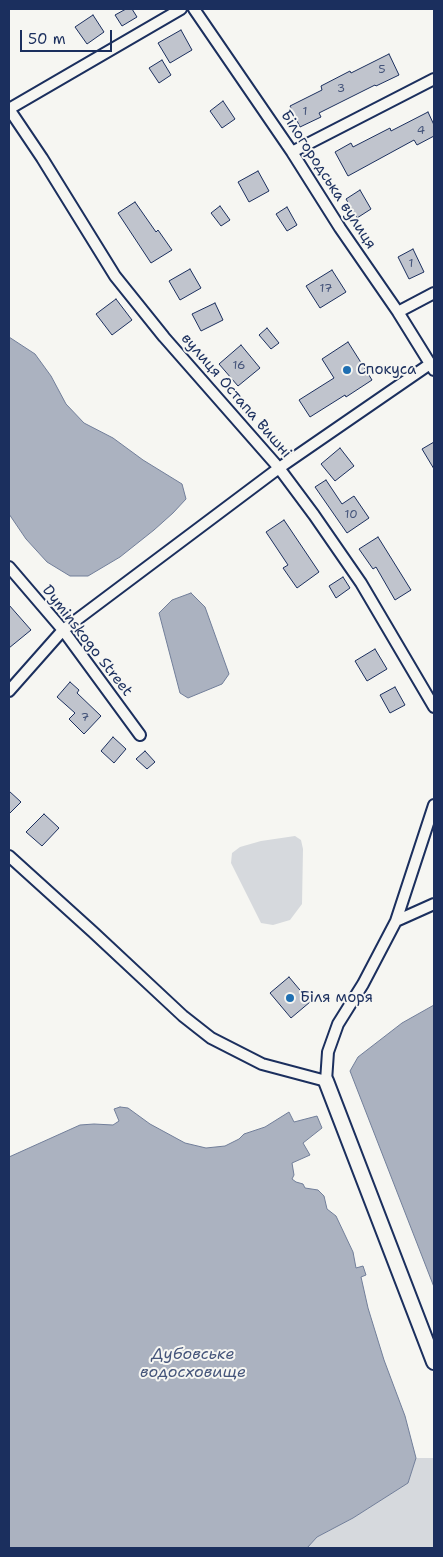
<!DOCTYPE html>
<html>
<head>
<meta charset="utf-8">
<style>
	body { margin:0 }
	#map { position:relative; width:443px; height:1557px; overflow:hidden; background:#f6f6f2; font-family:"Shantell Sans",sans-serif }
	canvas { display:block }
	.frame { position:absolute; inset:0; border:10px solid #1b2f5e; pointer-events:none }
	.scale { position:absolute; left:20px; top:30px; width:92px; height:22px; box-sizing:border-box; border:2px solid #1b2f5e; border-top:0; padding-left:6px; font-size:15px; line-height:18px; white-space:nowrap; color:#1b2f5e; -webkit-text-stroke:4px #f6f6f2; paint-order:stroke }
</style>
</head>
<body>
<div id="map">
<canvas width="443" height="1557"></canvas>
<div class="frame"></div>
<div class="scale">50 m</div>
</div>
<script>
const g = document.querySelector('canvas').getContext('2d');
g.lineJoin = 'round';
function paint(path, color) {
  g.fillStyle = color;
  g.fill(path, 'evenodd');
}
function shape(rows) {
  const path = new Path2D();
  for (const r of rows) {
    path.moveTo(r[0], r[1]);
    for (let i = 2; i < r.length; i += 2) path.lineTo(r[i], r[i + 1]);
  }
  return path;
}
function stroke(path, color, width, dash) {
  g.strokeStyle = color;
  g.lineWidth = width;
  g.lineCap = dash ? 'butt' : 'round';
  g.setLineDash(dash || []);
  g.stroke(path);
}
function drawText(font, color, halo, rows, align = 'center') {
  g.font = font + ' "Shantell Sans",sans-serif';
  g.lineWidth = 4;
  g.setLineDash([]);
  g.textBaseline = 'middle';
  g.strokeStyle = halo;
  g.fillStyle = color;
  for (const [text, x, y, turn = 0] of rows) {
    g.save();
    g.translate(x, y);
    g.rotate((+turn || 0) * Math.PI / 180);
    g.textAlign = isNaN(turn) ? turn : align;
    if (halo) g.strokeText(text, 0, 0);
    g.fillText(text, 0, 0);
    g.restore();
  }
}
const green = shape([
	[295,836,301,840,303,849,302,904,290,920,273,925,261,923,231,863,232,853,240,847,261,841],
	[416,1458,434,1458,434,1548,307,1548,317,1537,353,1518,408,1483]
]);
const water = shape([
	[9,337,35,354,51,376,66,404,84,423,113,438,143,460,182,484,186,499,173,513,154,530,120,557,88,576,70,576,47,562,26,539,9,514,9,337],
	[191,593,205,607,229,674,222,684,188,698,180,693,159,613,172,600,191,593],
	[434,1005,434,1287,350,1071,358,1057,402,1023,434,1005],
	[120,1107,128,1108,150,1124,185,1143,206,1148,225,1146,239,1139,244,1134,265,1127,289,1112,294,1122,317,1116,322,1128,303,1143,310,1155,292,1163,294,1175,292,1179,296,1182,303,1184,305,1188,318,1190,324,1196,327,1209,336,1216,353,1252,356,1268,363,1266,366,1275,361,1277,368,1308,384,1360,405,1416,416,1458,408,1483,353,1518,317,1537,307,1548,9,1548,9,1157,80,1125,94,1124,113,1125,119,1121,114,1109,120,1107]
]);
const building = shape([
	[126,9,132,9,137,17,122,26,115,15,126,9],
	[93,15,104,32,87,44,75,27,93,15],
	[181,30,192,50,170,63,158,43,181,30],
	[389,54,399,75,376,86,375,85,319,113,321,117,300,127,290,106,322,90,321,86,350,71,351,73,389,54],
	[162,60,171,75,159,83,149,68,162,60],
	[223,101,235,119,222,128,210,111,223,101],
	[428,112,434,125,434,136,417,145,414,140,348,176,335,152,351,143,353,147,390,128,391,131,428,112],
	[258,171,269,191,249,202,238,182,258,171],
	[360,190,371,209,357,218,346,199,360,190],
	[135,202,156,232,158,230,172,250,151,263,118,213,135,202],
	[220,206,230,220,221,226,211,213,220,206],
	[287,207,297,225,287,231,276,214,287,207],
	[413,249,424,272,409,279,398,257,413,249],
	[190,269,201,288,180,300,169,281,190,269],
	[332,270,346,292,320,308,306,286,332,270],
	[116,299,132,320,112,335,96,314,116,299],
	[215,303,223,320,201,331,192,314,215,303],
	[267,328,279,343,271,349,259,335,267,328],
	[348,342,372,380,346,397,345,395,310,417,299,400,334,378,322,359,348,342],
	[241,345,260,368,238,386,219,364,241,345],
	[434,442,434,469,422,449,434,442],
	[340,448,354,466,335,481,321,464,340,448],
	[326,480,342,504,354,496,369,518,347,533,315,487,326,480],
	[284,520,319,572,297,588,283,568,288,565,266,532,284,520],
	[378,537,411,590,395,600,376,567,373,569,359,549,378,537],
	[343,577,350,588,336,598,329,586,343,577],
	[9,605,31,630,9,648,9,605],
	[375,649,387,669,367,681,355,661,375,649],
	[70,682,79,690,77,693,101,716,84,734,69,719,75,713,57,697,70,682],
	[395,687,405,705,390,713,380,695,395,687],
	[113,737,126,749,114,763,101,751,113,737],
	[145,751,155,762,147,769,136,759,145,751],
	[9,791,21,802,9,814,9,791],
	[44,814,59,828,42,846,26,832,44,814],
	[289,977,310,1002,291,1018,270,993,289,977]
]);
const minor = shape([
	[194,9,292,152,340,228,398,312,434,370],
	[9,109,42,158,115,276,164,337,279,468,314,515,361,583,434,707],
	[9,109,181,9],
	[292,152,434,79],
	[398,312,434,293],
	[9,567,63,630,140,735],
	[9,691,63,630,279,468,430,364],
	[9,856,93,932,183,1016,211,1038,262,1064,326,1081,328,1052,338,1024,363,984,396,921,434,805],
	[396,921,434,904]
]);
const tertiary = shape([
	[326,1081,434,1362]
]);
const markers = [
	[347,370,5,"#1f6fb2"],
	[290,998,5,"#1f6fb2"]
];
const numberNames = [
	["5",382,70],
	["3",341,89],
	["1",305,112],
	["4",421,131],
	["1",411,264],
	["17",326,289],
	["16",239,366],
	["10",351,515],
	["7",85,718]
];
const streetNames = [
	["Білогородська вулиця",328,180,57],
	["вулиця Остапа Вишні",236,396,49],
	["Dyminskogo Street",87,641,52]
];
const poiNames = [
	["Спокуса",357,370],
	["Біля моря",300,998]
];
const waterNames = [
	["Дубовське",193,1355],
	["водосховище",193,1373]
];
paint(green, '#d6d9dd');
paint(water, '#abb2c0');
stroke(water, '#717e99', 1);
paint(building, '#c0c4cd');
stroke(building, '#1b2f5e', 1);
stroke(minor, '#1b2f5e', 14);
stroke(tertiary, '#1b2f5e', 18);
stroke(minor, '#f6f6f2', 10);
stroke(tertiary, '#f6f6f2', 14);
for (const [x, y, r, color] of markers) {
  const dot = new Path2D();
  dot.arc(x, y, r, 0, 2 * Math.PI);
  g.fillStyle = color;
  g.fill(dot);
  stroke(dot, '#f6f6f2', 2);
}
drawText('12px', '#44547a', null, numberNames);
drawText('15px', '#1b2f5e', '#f6f6f2', streetNames);
drawText('15px', '#1b2f5e', '#f6f6f2', poiNames, 'left');
drawText('italic 16px', '#46567b', '#f6f6f2', waterNames);
</script>
</body>
</html>
